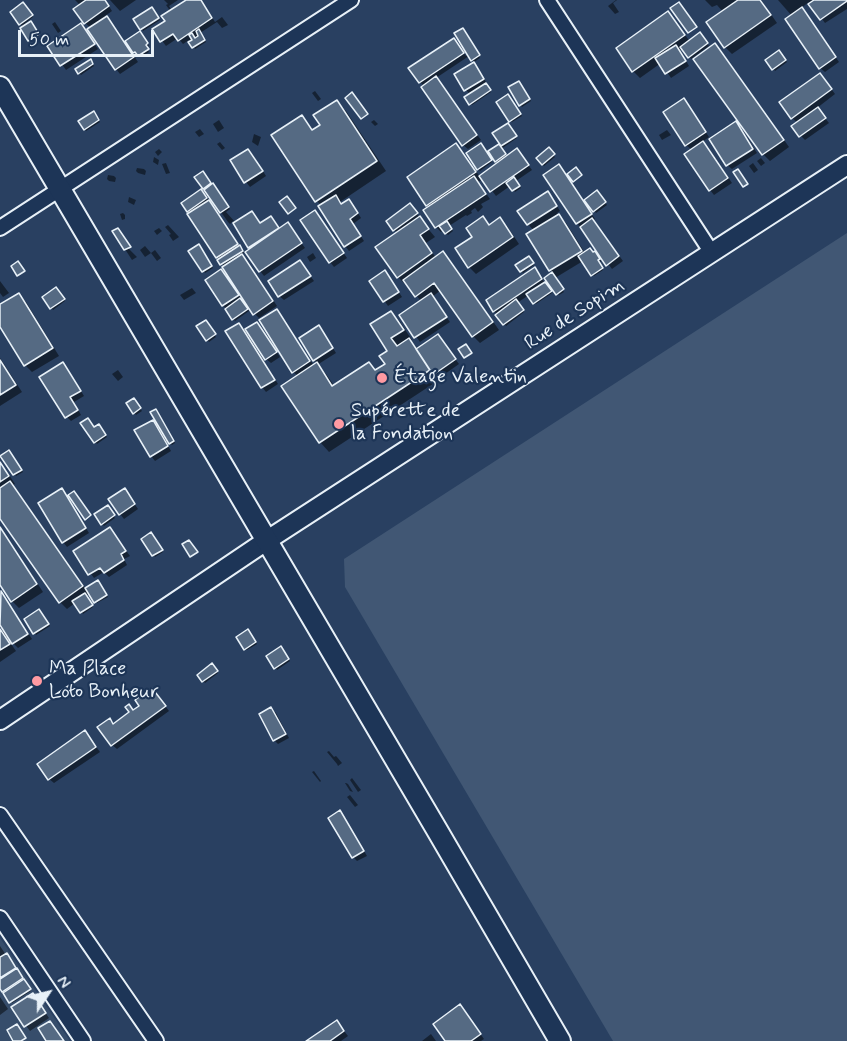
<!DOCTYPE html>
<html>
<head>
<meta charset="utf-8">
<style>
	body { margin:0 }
	#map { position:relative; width:847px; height:1041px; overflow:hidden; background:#294061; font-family:Mynerve,sans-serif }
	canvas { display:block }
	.north { position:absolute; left:18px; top:963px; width:60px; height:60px; -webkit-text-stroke:4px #1d3557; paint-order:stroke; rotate:55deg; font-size:16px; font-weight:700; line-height:24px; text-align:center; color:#e8f1f8 }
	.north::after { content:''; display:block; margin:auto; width:21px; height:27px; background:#e8f1f8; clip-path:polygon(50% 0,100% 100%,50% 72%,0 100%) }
	.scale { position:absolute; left:18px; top:30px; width:136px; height:27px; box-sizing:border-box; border:3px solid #e8f1f8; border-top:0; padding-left:8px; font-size:18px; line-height:21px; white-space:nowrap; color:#e8f1f8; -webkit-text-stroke:4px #1d3557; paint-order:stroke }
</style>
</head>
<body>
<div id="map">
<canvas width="847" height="1041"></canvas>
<div class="north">N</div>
<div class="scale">50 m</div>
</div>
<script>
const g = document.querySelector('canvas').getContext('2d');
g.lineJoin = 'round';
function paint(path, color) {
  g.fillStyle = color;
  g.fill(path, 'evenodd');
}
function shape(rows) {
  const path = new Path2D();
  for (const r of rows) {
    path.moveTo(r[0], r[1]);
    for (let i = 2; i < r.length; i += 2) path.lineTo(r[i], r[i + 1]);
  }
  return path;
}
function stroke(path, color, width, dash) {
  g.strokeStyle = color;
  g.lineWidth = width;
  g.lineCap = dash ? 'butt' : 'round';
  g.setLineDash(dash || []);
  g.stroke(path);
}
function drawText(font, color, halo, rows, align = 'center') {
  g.font = font + ' Mynerve,sans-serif';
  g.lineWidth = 4.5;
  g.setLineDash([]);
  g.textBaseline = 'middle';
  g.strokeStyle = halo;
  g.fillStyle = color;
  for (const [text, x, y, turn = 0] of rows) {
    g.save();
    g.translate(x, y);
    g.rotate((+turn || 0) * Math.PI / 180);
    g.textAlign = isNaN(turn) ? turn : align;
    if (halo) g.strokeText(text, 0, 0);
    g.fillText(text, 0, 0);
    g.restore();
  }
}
const built = shape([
	[0,938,70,1041,0,1041]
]);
const green = shape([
	[847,233,847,1041,613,1041,345,587,344,559]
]);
const shadow = shape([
	[75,0,105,0,112,11,105,16,111,22,125,43,140,33,149,46,146,47,149,52,141,57,137,53,136,54,131,49,130,50,138,62,120,74,116,69,89,29,91,28,85,23,81,6],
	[110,0,136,0,120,11],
	[164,0,178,0,169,6,172,11,189,0,201,0,215,22,222,17,228,25,222,28,217,22,200,33,206,42,195,49,189,40,183,44,178,38,166,46,154,30,167,21,171,12,166,5,168,4],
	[616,0,617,0,613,3,619,12,615,14,608,6],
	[705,0,761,0,777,23,732,54,725,47,723,12,717,5,712,7],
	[778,0,847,0,847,9,825,23,809,2,801,8,806,13,839,62,825,72,820,68,792,16],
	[23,4,33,17,22,26,12,12],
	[154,10,160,20,143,31,135,19],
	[668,13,675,20,690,42,701,36,709,46,691,59,683,48,680,50,689,66,671,78,661,63,640,78,633,71],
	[55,22,61,31,58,33,52,24],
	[33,25,39,36,31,41,29,40],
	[81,25,98,49,66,70,49,46],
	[464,31,480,58,474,62,469,56,436,78,481,140,468,149,463,145,424,86,420,82,454,39,466,56,469,55],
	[715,45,722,52,789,147,770,161,763,154],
	[780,53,787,62,775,71,767,60],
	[92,63,94,66,81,75,79,73],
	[474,64,478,68,487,84,485,85,491,92,472,105,471,104,471,95,466,90],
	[824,79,835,94,817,108,829,123,805,140,801,136,798,123,792,118],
	[521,84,531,101,522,107,520,105],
	[315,91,321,99,318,101,312,93],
	[510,98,522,116,512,122,511,121],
	[336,102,346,111,386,171,340,202,342,205,353,205,361,218,353,224,364,241,349,251,345,246,322,206,317,201,273,136,302,117,314,131,322,125],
	[688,105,709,137,702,142,708,147,732,183,714,195,710,190,692,150,686,145],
	[95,115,100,122,86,131,85,129],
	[219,120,224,128,218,132,213,124],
	[374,120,378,124,375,126,371,122],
	[736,123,741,128,757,153,732,169,727,165],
	[510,127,517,138,501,149,507,157,521,155,532,170,516,181,521,188,515,192,510,186,496,196,483,179,478,182,490,199,481,204,483,207,478,212,475,208,471,211,472,213,467,216,466,215,449,226,453,231,448,235,443,230,441,232,436,227,430,207,427,205,456,145,463,152,480,177,499,163,490,152,501,144],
	[200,129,204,134,199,137,195,132],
	[667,130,671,135,662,140,659,135],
	[254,134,261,137,258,146,252,142],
	[220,142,225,148,222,150,217,144],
	[482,147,492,162,480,171,478,169],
	[159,149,162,152,158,156,155,152],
	[549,149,555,157,544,166,538,158],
	[248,150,253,155,266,176,250,187,246,182,232,161],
	[154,157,159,160,158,165,153,162],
	[761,158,765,163,761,166,757,161],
	[166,163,170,173,166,174,162,164],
	[753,163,758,170,754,173,749,166],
	[137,168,144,169,146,171,145,175,138,173,136,171],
	[563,171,595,219,593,220,623,261,612,269,577,223,545,175],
	[204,174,230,209,226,212,236,223,252,213,261,225,271,218,280,230,288,224,305,248,264,276,260,271,252,249,233,221,230,224,228,222,204,188],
	[108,175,114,176,116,178,115,182,109,181,107,179],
	[203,192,213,206,241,249,244,253,241,254,247,260,277,306,259,318,255,314,222,264,188,211],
	[597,192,607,205,596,213,586,200],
	[129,197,136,200,134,205,128,202],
	[552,198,560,211,557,213,566,223,585,253,596,255,601,261,598,263,603,270,594,276,583,261,555,278,564,292,559,295,546,278,553,273,550,270,534,231,528,224],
	[415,210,420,219,435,237,426,243,436,258,443,253,450,260,499,330,480,343,473,336,441,290,432,297,450,322,420,342,401,315,421,301,406,283,405,284,398,277,398,233,394,230],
	[123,213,125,215,125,219,122,220,120,214],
	[319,217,347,258,334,267,330,262],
	[483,218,490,226,500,219,507,226,519,244,476,274,469,267,474,237],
	[168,225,179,237,173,241,169,235,171,234,165,227],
	[159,228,162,231,157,235,154,231],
	[120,231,130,250,137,257,132,260,114,232],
	[145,246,151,253,145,257,140,250],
	[200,248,213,268,205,273,190,251],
	[155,250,161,258,157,261,151,253],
	[313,253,316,258,310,262,307,257],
	[531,259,534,265,523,273,521,271],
	[300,262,314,281,284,300,279,296],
	[535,269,552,293,536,304,529,295,517,303,524,312,506,326,494,311],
	[221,271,226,275,249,311,235,321,223,305],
	[389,277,402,297,388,306,371,281],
	[0,281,9,293,3,297,0,293],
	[192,288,196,293,184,300,180,295],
	[58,291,65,301,53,310,44,297],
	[19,295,26,302,59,356,32,372,25,365,0,324,0,306],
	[277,310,281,315,314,366,318,363,314,360,323,332,336,353,317,365,326,374,335,387,369,364,376,371,387,365,389,351,390,312,400,322,412,340,410,341,418,349,438,336,459,364,438,379,439,380,329,452,320,442,283,386,298,376,293,372],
	[207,323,216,337,209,342,198,327],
	[257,324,261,328,280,357,271,363,266,359],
	[239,325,244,329,278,384,266,392,262,387],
	[0,358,22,392,0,406],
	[63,364,67,368,84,396,74,402,81,415,71,421,67,417],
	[118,370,123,377,118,381,112,374],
	[136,402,142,411,136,415,128,404],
	[157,413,175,443,172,445,165,440,171,451,155,461,151,456,152,421,160,429,161,428],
	[82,424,94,428,100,427,107,437,97,444],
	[11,454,23,472,16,476,2,456],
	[0,461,15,484,13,485,17,490,86,589,99,584,108,597,97,603,90,593,86,596,93,607,83,614,75,603,67,609,60,602,0,516],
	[62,490,66,495,89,533,67,547,63,542],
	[125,490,138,509,124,519,120,514],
	[109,509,115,518,104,526,102,524],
	[0,526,43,592,19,608,12,601,0,583],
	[110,529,130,556,124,559,127,565,109,577,104,572,94,578,75,552],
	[153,536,163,552,155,557,143,539],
	[1,593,5,597,32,639,18,648,10,640,9,641,16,651,0,662,0,628,4,633,6,632,0,622],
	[41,613,50,626,36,635,26,619],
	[249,633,257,644,247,650,245,649],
	[282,650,290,661,277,670,276,668],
	[211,665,218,673,205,683,199,675],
	[156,694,169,711,117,749,112,745,109,720,114,725],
	[271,709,276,713,289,738,278,744,274,740],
	[85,732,100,752,54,783,49,779],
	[329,751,334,757,336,756,337,757,342,763,338,766,337,764,327,752],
	[314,771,321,781,320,782,312,772],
	[352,778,361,790,358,792,350,780],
	[345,783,346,783,348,784,353,792,350,791],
	[350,795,358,805,355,807,347,797],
	[340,812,344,817,367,856,357,861,353,857],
	[0,946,6,955,11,959,31,991,12,1003,0,987],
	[0,997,8,1009,0,1015],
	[37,1000,49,1018,30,1031,13,1008],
	[464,1011,484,1039,481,1041,447,1041],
	[337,1022,348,1036,341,1041,308,1041],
	[431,1034,436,1041,422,1041]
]);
const building = shape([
	[86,0,105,0,109,6,84,24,73,9,86,0],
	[186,0,201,0,212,18,178,41,173,34,160,42,152,29,165,21,161,16,186,0],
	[738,0,760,0,771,15,724,48,706,22,738,0],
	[814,0,847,0,847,1,820,20,808,4,814,0],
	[23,2,33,15,19,25,10,12,23,2],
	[679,2,697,27,688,33,670,8,679,2],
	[152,7,159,18,140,30,133,19,152,7],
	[802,7,836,57,819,69,785,19,802,7],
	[668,11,685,35,632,72,616,48,668,11],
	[107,16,134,57,115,70,87,29,107,16],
	[31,21,39,34,28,41,20,28,31,21],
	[81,23,95,44,60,66,47,46,81,23],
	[463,28,480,55,471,61,454,33,463,28],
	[199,29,205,40,192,48,188,42,192,40,189,35,192,33,195,38,198,36,196,31,199,29],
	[140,31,148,43,146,45,149,49,138,56,135,52,133,53,125,41,140,31],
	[700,32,708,43,688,58,680,47,700,32],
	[454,38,464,53,419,83,408,68,454,38],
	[715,43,784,140,762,155,693,59,715,43],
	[676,45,686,61,665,74,655,58,676,45],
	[779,50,786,60,772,70,765,60,779,50],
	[91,59,93,64,78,74,75,69,91,59],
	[474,62,484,79,464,91,454,74,474,62],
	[820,73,832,89,791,119,779,102,820,73],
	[436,76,477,135,462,146,421,87,436,76],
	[519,81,530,99,519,106,508,87,519,81],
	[486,83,491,90,469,105,464,97,486,83],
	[352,92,368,114,361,119,345,98,352,92],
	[508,94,521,114,509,122,496,102,508,94],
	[684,98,706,132,685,146,663,112,684,98],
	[337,100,377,161,315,202,271,135,302,115,312,130,320,125,313,115,337,100],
	[818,107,826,118,799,137,791,126,818,107],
	[94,111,99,120,84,130,78,121,94,111],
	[736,121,753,149,726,166,709,139,736,121],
	[508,123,517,136,501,146,492,133,508,123],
	[703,141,728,178,709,191,684,154,703,141],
	[456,143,476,172,426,206,407,177,456,143],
	[481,143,492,160,477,170,466,153,481,143],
	[499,144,506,154,495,162,488,151,499,144],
	[549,147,555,154,542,165,536,158,549,147],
	[517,148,529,165,490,192,479,176,517,148],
	[248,149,263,171,244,183,230,160,248,149],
	[559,164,592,214,576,224,543,175,559,164],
	[576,167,582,175,573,182,567,174,576,167],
	[738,169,748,184,743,187,733,172,738,169],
	[203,171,211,183,203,189,194,177,203,171],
	[474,176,486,194,435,228,423,210,474,176],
	[514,177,520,186,512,191,506,183,514,177],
	[213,183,229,207,220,213,204,190,213,183],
	[201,189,207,198,187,212,181,203,201,189],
	[597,190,606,202,593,212,584,200,597,190],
	[548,191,557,206,527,225,517,211,548,191],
	[336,195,341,204,349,199,358,213,350,219,361,236,344,247,318,206,336,195],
	[287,196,296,208,288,214,279,202,287,196],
	[209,200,238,244,216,258,187,214,209,200],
	[410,203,418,213,393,231,386,221,410,203],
	[315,210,344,253,329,263,300,220,315,210],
	[252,211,260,223,271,216,279,228,248,248,233,223,252,211],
	[559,214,582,251,549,271,526,234,559,214],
	[420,216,429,229,420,235,432,253,397,278,375,247,420,216],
	[483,216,489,225,500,217,513,237,468,268,455,248,472,237,466,228,483,216],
	[592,218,619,256,606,266,580,227,592,218],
	[447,221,452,229,445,234,439,226,447,221],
	[288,222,302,243,259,272,245,252,288,222],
	[118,228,131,247,124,250,112,231,118,228],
	[199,244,212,266,202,272,188,251,199,244],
	[240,245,243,251,220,265,217,260,240,245],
	[590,248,593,252,595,251,600,259,598,260,603,268,591,276,578,256,590,248],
	[443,251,493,322,472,337,434,283,415,297,403,280,443,251],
	[242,254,273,301,253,315,222,267,242,254],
	[529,256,534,263,520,272,515,265,529,256],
	[300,260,311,276,278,297,268,281,300,260],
	[18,261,25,271,17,276,11,266,18,261],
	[535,267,542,279,493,312,486,300,535,267],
	[221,269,239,295,222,306,205,280,221,269],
	[385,270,399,292,383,302,369,281,385,270],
	[552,272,564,289,556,295,544,278,552,272],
	[545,282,552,291,533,304,526,294,545,282],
	[56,287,65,299,50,309,42,297,56,287],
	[19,293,53,348,24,366,0,327,0,304,19,293],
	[431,293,447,317,414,338,399,315,431,293],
	[240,298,248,309,232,320,225,309,240,298],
	[516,299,524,310,503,325,495,315,516,299],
	[277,309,310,361,292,373,259,320,277,309],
	[391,311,404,330,391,338,397,346,409,338,430,370,319,443,281,386,317,362,332,386,369,362,375,370,385,364,379,356,387,351,370,324,391,311],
	[206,320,216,334,206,341,196,326,206,320],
	[257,322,277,352,265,360,245,329,257,322],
	[239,323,275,380,261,388,225,331,239,323],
	[319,325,333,348,313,361,299,338,319,325],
	[438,334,456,359,433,375,416,349,438,334],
	[466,344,472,353,464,358,458,349,466,344],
	[0,360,16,385,0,395,0,360],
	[63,362,81,391,70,397,78,410,65,418,39,377,63,362],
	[134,398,141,408,133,414,126,403,134,398],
	[156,409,174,441,169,444,150,412,156,409],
	[88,418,94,427,99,424,106,435,94,443,80,423,88,418],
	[153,420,168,446,150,457,134,430,153,420],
	[9,450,22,470,13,475,0,456,9,450],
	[0,462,9,476,0,482,0,462],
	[10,481,83,586,59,603,0,519,0,488,10,481],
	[62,488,86,528,62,543,38,503,62,488],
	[125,488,135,504,119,515,108,499,125,488],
	[74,491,91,515,85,520,68,495,74,491],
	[108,505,115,515,101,525,94,514,108,505],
	[0,527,37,584,11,602,0,585,0,527],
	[110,527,126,551,121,554,124,560,104,573,100,568,88,575,73,551,110,527],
	[151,532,163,550,152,556,141,539,151,532],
	[189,540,198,552,190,557,182,544,189,540],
	[98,580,107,595,94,603,85,588,98,580],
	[1,591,28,634,12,644,0,625,1,591],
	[85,593,93,605,80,613,72,601,85,593],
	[39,609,49,624,33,634,24,619,39,609],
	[0,629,10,644,0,650,0,629],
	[248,629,256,642,244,650,236,637,248,629],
	[281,646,289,659,274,669,266,656,281,646],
	[212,663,218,671,202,682,197,675,212,663],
	[152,688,166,706,111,746,97,727,110,718,113,724,129,712,125,707,129,704,133,710,139,706,135,700,152,688],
	[271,707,286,734,273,741,259,714,271,707],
	[85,730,96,747,48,780,37,764,85,730],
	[340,810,364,851,352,858,328,818,340,810],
	[7,953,16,968,0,978,0,957,7,953],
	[17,968,23,978,2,992,0,989,0,979,17,968],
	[24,979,31,989,9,1003,3,993,24,979],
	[33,993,46,1013,24,1027,11,1007,33,993],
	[460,1004,481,1034,471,1041,445,1041,433,1024,460,1004],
	[337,1020,344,1031,330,1041,306,1041,337,1020],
	[50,1021,64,1041,46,1041,38,1028,50,1021],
	[17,1024,26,1038,21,1041,13,1041,7,1030,17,1024]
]);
const minor = shape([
	[547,0,712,253],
	[0,228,351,0],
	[0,815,156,1041],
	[0,918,83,1041]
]);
const tertiary = shape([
	[0,720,266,541,847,165]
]);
const secondary = shape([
	[0,87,437,830,560,1041]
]);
const markers = [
	[382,378,6,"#ff9aa2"],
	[339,424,6,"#ff9aa2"],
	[37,681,6,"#ff9aa2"]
];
const streetNames = [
	["Rue de Sopim",575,315,-33]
];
const poiNames = [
	["Étage Valentin",394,378],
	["Supérette de",351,412],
	["la Fondation",351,435],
	["Ma Place",49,670],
	["Loto Bonheur",49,693]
];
paint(built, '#364d6b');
paint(green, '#415774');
paint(shadow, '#0007');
paint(building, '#556a83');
stroke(building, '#e8f1f8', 1.5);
stroke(minor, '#e8f1f8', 18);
stroke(tertiary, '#e8f1f8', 22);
stroke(secondary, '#e8f1f8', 24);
stroke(minor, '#1d3557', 14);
stroke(tertiary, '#1d3557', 18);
stroke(secondary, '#1d3557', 20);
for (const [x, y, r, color] of markers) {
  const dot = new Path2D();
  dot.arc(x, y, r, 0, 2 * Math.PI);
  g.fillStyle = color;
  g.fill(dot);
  stroke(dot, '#1d3557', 2);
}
drawText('20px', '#e8f1f8', '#1d3557', streetNames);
drawText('20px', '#e8f1f8', '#1d3557', poiNames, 'left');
</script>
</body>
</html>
